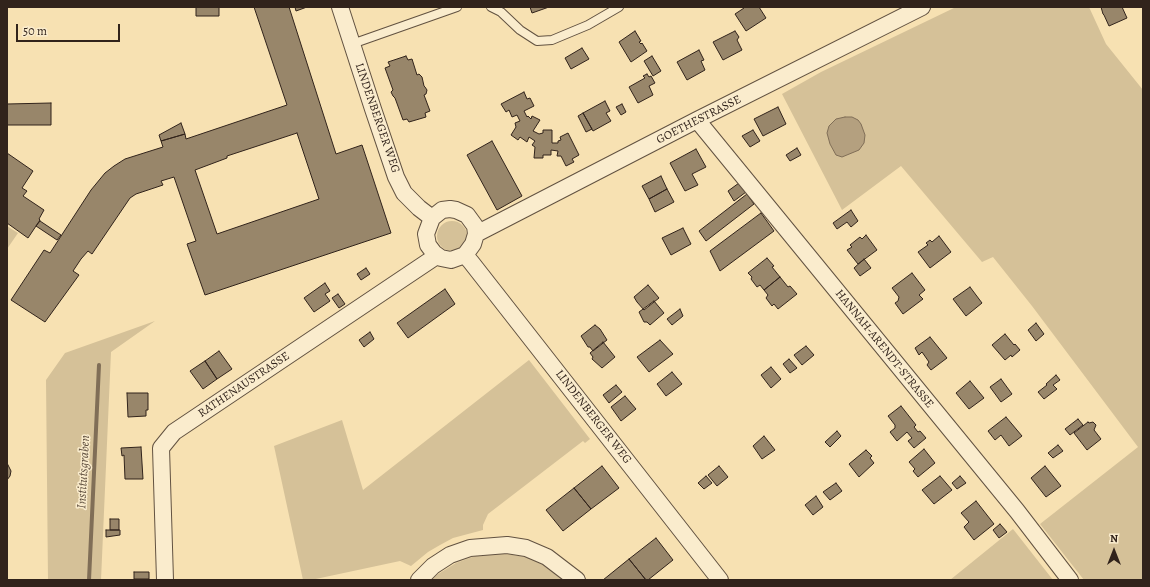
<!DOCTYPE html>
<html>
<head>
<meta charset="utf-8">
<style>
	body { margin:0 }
	#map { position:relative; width:1150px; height:587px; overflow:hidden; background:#f7e1b2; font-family:Alegreya,serif }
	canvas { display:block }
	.frame { position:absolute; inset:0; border:8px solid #31231b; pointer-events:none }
	.north { position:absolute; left:1094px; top:531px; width:40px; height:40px; -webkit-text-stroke:3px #faeccd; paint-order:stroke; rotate:0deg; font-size:11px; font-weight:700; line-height:16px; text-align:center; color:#31231b }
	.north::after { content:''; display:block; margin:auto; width:14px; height:18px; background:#31231b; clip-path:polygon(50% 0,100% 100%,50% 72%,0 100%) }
	.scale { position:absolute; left:16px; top:24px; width:104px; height:18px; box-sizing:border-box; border:2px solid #31231b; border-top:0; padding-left:5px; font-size:12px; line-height:14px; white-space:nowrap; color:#31231b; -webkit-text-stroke:3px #faeccd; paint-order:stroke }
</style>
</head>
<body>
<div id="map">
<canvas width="1150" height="587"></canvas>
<div class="frame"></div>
<div class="north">N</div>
<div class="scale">50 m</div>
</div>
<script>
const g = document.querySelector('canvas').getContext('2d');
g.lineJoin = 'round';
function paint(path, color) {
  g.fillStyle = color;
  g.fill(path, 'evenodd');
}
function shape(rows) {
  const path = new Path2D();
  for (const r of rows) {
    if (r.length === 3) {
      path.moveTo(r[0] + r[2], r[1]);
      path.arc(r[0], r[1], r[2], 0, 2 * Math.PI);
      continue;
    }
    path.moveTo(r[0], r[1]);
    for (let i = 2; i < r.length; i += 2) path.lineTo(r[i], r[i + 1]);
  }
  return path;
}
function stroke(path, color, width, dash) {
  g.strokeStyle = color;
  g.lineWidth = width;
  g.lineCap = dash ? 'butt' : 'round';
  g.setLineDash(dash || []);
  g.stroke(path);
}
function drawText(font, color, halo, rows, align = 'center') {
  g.font = font + ' Alegreya,serif';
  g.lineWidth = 3;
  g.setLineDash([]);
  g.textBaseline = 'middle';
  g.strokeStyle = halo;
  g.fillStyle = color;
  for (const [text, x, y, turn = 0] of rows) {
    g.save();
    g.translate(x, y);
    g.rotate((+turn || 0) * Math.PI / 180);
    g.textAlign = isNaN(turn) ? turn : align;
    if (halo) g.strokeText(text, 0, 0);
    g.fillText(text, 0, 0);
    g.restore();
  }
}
const green = shape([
	[956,7,1089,7,1106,44,1143,90,1143,580,1084,580,1040,524,1138,447,1032,306,993,257,982,262,901,166,842,210,782,94,821,72],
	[452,236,15],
	[7,226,18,233,7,249],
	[155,321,111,352,101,580,48,580,46,380,65,353],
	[529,360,590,439,585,443,583,441,488,514,483,525,483,530,453,538,440,545,428,552,411,566,400,561,311,580,303,580,274,446,342,420,363,490],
	[1013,529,1053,580,950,580],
	[499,553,527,557,549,566,565,580,431,580,435,576,456,563,475,556]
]);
const water = shape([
	[845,117,852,117,858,120,861,124,865,135,864,143,859,150,842,157,836,155,830,144,827,133,829,126,836,119,845,117]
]);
const stream = shape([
	[89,580,99,365]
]);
const building = shape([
	[196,7,219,7,219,16,196,16,196,7],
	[254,7,290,7,289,7,336,154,362,145,391,233,205,295,187,244,196,241,174,177,161,181,163,185,136,194,130,198,92,254,88,251,81,259,73,271,79,275,45,322,11,300,44,250,50,253,91,190,105,173,114,166,125,159,163,147,161,141,185,134,186,139,287,105,254,7],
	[297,133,319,199,217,234,195,170,227,158,227,156,297,133],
	[295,7,307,7,296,11,295,7],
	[530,7,549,7,532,13,530,7],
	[743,7,759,7,766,18,746,31,735,14,744,8,743,7],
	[1101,7,1122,7,1127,18,1109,26,1104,15,1103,14,1101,7],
	[635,31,641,41,639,42,641,44,642,43,647,51,631,62,619,42,635,31],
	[735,31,739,37,737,40,742,50,723,60,713,42,735,31],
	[582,48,589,59,571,69,565,58,582,48],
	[699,50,704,60,701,61,705,70,687,80,677,62,699,50],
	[406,56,408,60,412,59,417,75,419,74,422,77,424,86,425,87,427,90,426,94,424,95,430,111,425,113,426,117,409,122,407,119,403,120,395,98,393,96,391,92,393,90,385,68,390,66,388,62,406,56],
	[652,56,661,71,653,76,644,61,652,56],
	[647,74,649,77,651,76,655,83,649,86,653,95,638,103,629,87,645,78,643,76,647,74],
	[524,92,527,99,530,98,534,106,524,111,527,117,528,116,531,119,532,116,540,120,533,131,539,134,543,133,543,130,552,130,552,143,558,143,558,141,561,140,560,137,568,133,579,155,572,159,574,162,566,166,561,156,557,156,558,151,551,150,551,155,543,155,543,158,534,158,535,147,532,145,535,141,529,137,527,142,520,137,518,140,511,135,516,127,515,123,520,121,517,115,512,117,509,110,506,112,501,104,524,92],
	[605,101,610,111,606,113,611,121,593,131,583,113,605,101],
	[51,103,51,125,7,125,7,104,51,103],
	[622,104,626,112,621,115,616,107,622,104],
	[778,107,786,124,763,136,754,119,778,107],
	[583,113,592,129,586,132,578,116,583,113],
	[181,123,185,134,161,141,159,135,181,123],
	[753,130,760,141,750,147,742,136,753,130],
	[492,141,522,196,497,210,467,155,492,141],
	[797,148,801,155,790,161,786,155,797,148],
	[696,149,706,167,692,174,698,185,685,191,670,163,696,149],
	[7,153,33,171,22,188,27,191,23,196,44,210,39,219,40,220,28,238,7,223,7,153],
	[661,176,667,189,649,199,642,186,661,176],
	[739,183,746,192,734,201,728,191,739,183],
	[667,189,674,202,655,212,649,199,667,189],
	[747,194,754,204,706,241,699,231,747,194],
	[851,210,858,221,851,227,847,222,837,229,833,223,851,210],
	[761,213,774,231,720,271,710,251,761,213],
	[40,221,61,235,57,240,36,226,40,221],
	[683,228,691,244,671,255,662,238,683,228],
	[866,235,877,250,858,264,847,250,852,247,850,245,860,237,862,239,866,235],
	[939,236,951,252,930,268,918,252,928,245,926,243,930,240,932,242,939,236],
	[767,258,774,266,772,267,780,277,764,290,760,285,757,287,751,279,752,277,748,273,767,258],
	[864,259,871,268,860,276,854,268,864,259],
	[366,268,370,274,361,280,357,274,366,268],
	[912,273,925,290,919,295,923,299,903,314,895,303,898,301,899,297,892,288,912,273],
	[780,277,788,287,790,286,797,294,778,309,774,304,772,306,766,298,768,295,764,290,780,277],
	[325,283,330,291,325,294,330,301,314,312,304,298,325,283],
	[648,285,659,298,644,310,637,302,634,297,648,285],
	[970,287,982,303,966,316,953,299,970,287],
	[445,289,455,304,408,338,397,323,445,289],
	[338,294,345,304,339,308,332,298,338,294],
	[654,301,664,313,650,325,647,322,644,322,639,312,654,301],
	[680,309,683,316,672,325,667,319,680,309],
	[1036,323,1044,334,1036,341,1028,330,1036,323],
	[595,325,600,329,607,340,593,351,590,347,588,347,581,336,595,325],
	[370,332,374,339,364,347,359,340,370,332],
	[1005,334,1014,345,1015,344,1020,350,1012,357,1011,355,1005,360,992,345,1005,334],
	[930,337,947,358,931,370,927,365,929,362,922,352,919,355,915,348,930,337],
	[660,340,673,354,649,372,637,357,660,340],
	[603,342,615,357,602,368,592,359,593,357,590,353,603,342],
	[806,346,814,355,802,365,794,355,806,346],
	[219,351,232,369,217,379,205,361,219,351],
	[789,359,797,368,790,373,783,364,789,359],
	[205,361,217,379,203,389,190,371,205,361],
	[771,367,781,379,771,388,761,375,771,367],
	[672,372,682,384,666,396,657,384,672,372],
	[1056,375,1060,380,1053,385,1057,389,1044,399,1038,392,1047,385,1046,384,1056,375],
	[1001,379,1012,394,1001,402,990,387,1001,379],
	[970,381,984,398,969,409,956,393,970,381],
	[616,385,622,392,609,403,603,395,616,385],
	[127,393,148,393,148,410,146,410,146,416,128,417,127,393],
	[625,396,636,409,621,421,611,407,625,396],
	[901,406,916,425,914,427,918,432,920,431,926,438,914,448,908,441,912,438,907,432,897,441,890,432,895,428,895,425,888,416,901,406],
	[1006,417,1022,436,1009,446,1001,435,995,440,988,431,1006,417],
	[1078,419,1083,425,1070,435,1065,429,1078,419],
	[1088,422,1089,423,1093,422,1096,425,1094,430,1101,439,1087,450,1074,433,1088,422],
	[837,431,841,436,830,447,825,442,837,431],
	[764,436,775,450,762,459,753,446,764,436],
	[1058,445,1063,451,1053,458,1048,453,1058,445],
	[141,447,143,479,125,479,124,455,122,456,121,448,141,447],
	[924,449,935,463,918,477,913,471,915,469,909,462,924,449],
	[866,450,872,456,870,458,874,463,859,477,849,464,866,450],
	[7,463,11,471,10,476,7,480,7,463],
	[602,466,619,488,591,509,574,488,602,466],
	[719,466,728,477,717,486,708,475,719,466],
	[1045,466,1061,486,1046,497,1031,478,1045,466],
	[706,476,712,483,704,489,698,483,706,476],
	[940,476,952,490,934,504,922,490,940,476],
	[960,476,966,483,957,489,952,483,960,476],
	[836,483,842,491,830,500,823,492,836,483],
	[574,488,591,509,563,531,546,510,574,488],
	[816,496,823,507,813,515,805,505,816,496],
	[976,501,994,524,974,540,964,527,969,522,961,513,976,501],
	[110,519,119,519,119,530,110,530,110,519],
	[1000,524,1007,532,999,538,993,530,1000,524],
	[106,530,120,530,120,535,106,537,106,530],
	[656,538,673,560,648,580,646,580,629,559,656,538],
	[629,559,646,580,603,580,629,559],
	[134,572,149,572,149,579,134,579,134,572]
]);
const lane = shape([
	[491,7,501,12,520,30,537,41,552,40,588,25,619,7],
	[352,44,457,7]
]);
const street = shape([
	[340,7,373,109,396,177,404,193,419,208,432,218],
	[697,120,1017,511,1070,580],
	[450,209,456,210,467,215,475,226,476,234,473,244,465,255,451,260,441,258,434,253,428,245,426,234,432,218,442,210,450,209],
	[476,234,697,120,922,7],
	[465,255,471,262,720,580],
	[165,580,161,448,174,432,432,259,435,256,441,258],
	[419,580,433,566,450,555,470,548,507,545,526,548,547,557,577,580]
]);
const streetNames = [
	["LINDENBERGER WEG",377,118,71],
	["GOETHESTRASSE",699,120,-27],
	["HANNAH-ARENDT-STRASSE",884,349,51],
	["RATHENAUSTRASSE",244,385,-34],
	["LINDENBERGER WEG",593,417,52]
];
const waterNames = [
	["Institutsgraben",84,472,-87]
];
paint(green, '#d5c198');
paint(water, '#b4a07f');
stroke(water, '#806e57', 1);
stroke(stream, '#806e57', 4);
paint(building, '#98866a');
stroke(building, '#31231b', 1);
stroke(lane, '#625241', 10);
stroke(street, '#625241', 18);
stroke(lane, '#faeccd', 8);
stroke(street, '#faeccd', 16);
drawText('12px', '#31231b', '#faeccd', streetNames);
drawText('italic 13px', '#5f4f3e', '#faeccd', waterNames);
</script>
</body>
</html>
